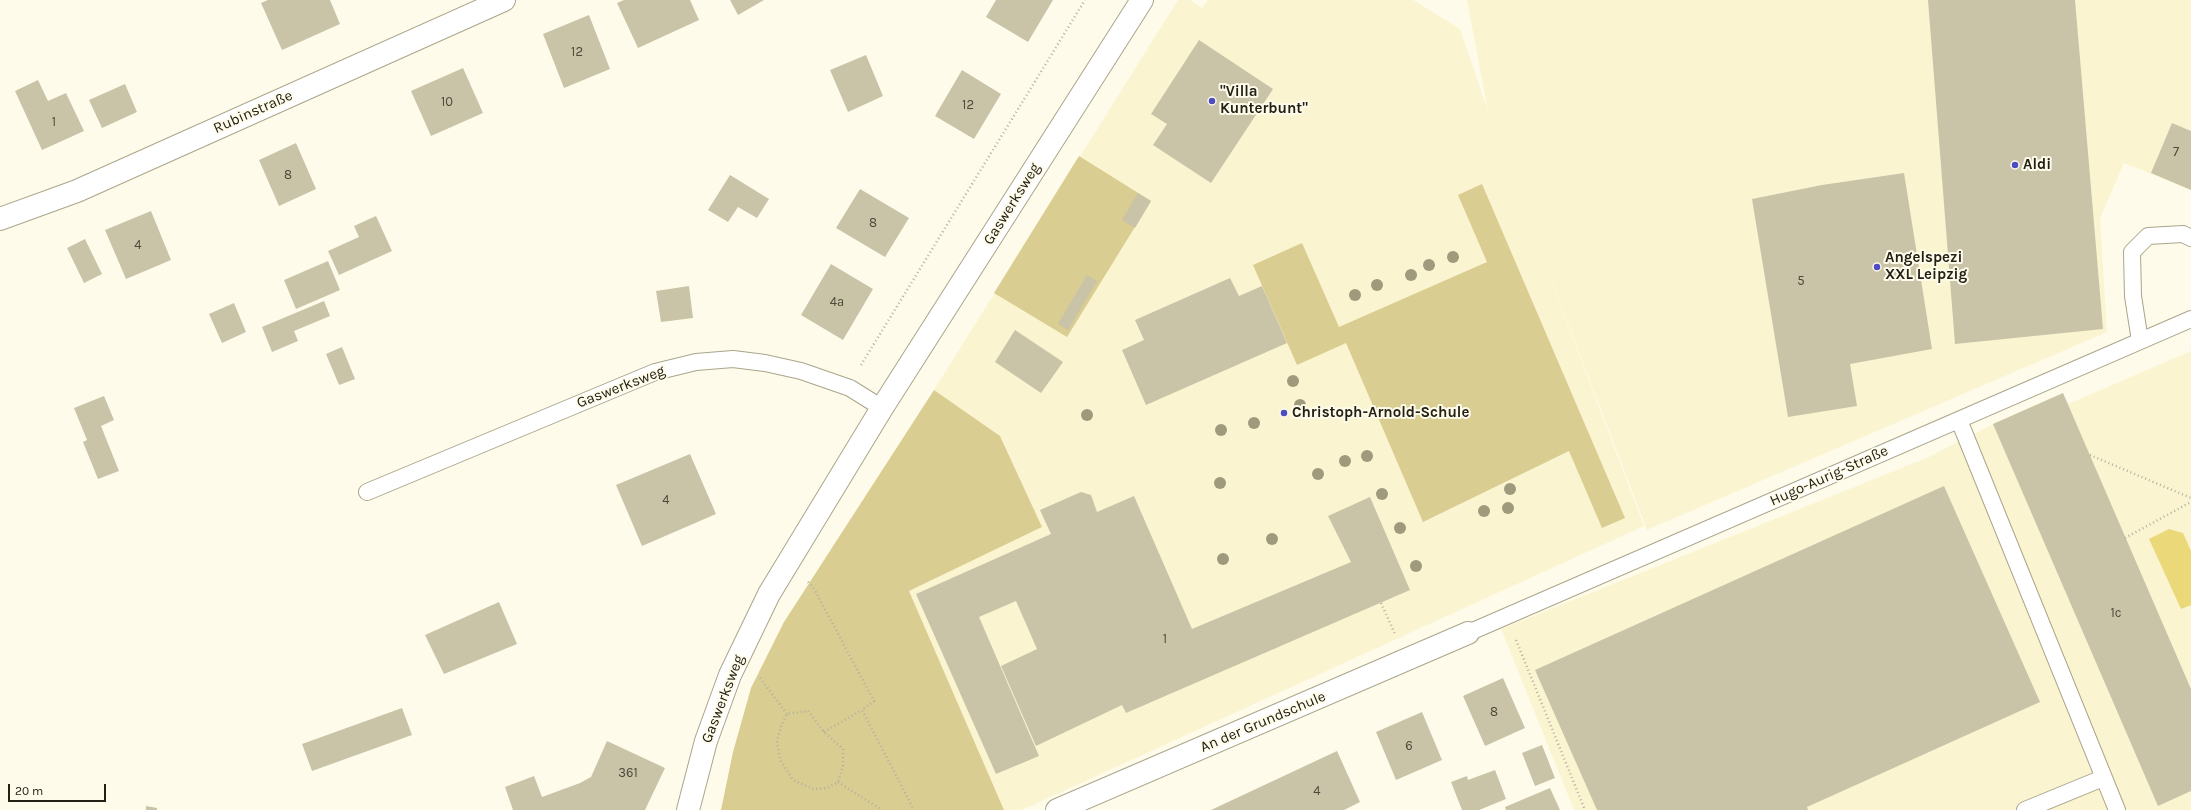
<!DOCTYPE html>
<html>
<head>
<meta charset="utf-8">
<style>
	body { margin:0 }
	#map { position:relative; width:2191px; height:810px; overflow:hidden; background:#fefbea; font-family:Karla,sans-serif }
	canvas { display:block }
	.scale { position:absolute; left:8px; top:784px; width:98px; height:18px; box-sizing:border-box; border:2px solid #232116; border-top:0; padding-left:5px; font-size:12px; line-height:14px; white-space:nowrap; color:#232116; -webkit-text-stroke:3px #fefbea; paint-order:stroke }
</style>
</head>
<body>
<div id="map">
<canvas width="2191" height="810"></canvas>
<div class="scale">20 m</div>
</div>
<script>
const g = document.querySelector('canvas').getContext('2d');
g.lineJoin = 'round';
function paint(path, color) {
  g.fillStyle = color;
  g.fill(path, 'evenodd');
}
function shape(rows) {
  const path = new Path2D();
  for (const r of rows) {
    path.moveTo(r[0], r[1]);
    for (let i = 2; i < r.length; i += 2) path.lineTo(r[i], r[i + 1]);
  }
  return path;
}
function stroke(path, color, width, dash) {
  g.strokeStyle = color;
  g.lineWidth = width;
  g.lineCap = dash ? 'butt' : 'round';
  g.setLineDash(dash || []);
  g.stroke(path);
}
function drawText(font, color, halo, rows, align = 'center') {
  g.font = font + ' Karla,sans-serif';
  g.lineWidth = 4;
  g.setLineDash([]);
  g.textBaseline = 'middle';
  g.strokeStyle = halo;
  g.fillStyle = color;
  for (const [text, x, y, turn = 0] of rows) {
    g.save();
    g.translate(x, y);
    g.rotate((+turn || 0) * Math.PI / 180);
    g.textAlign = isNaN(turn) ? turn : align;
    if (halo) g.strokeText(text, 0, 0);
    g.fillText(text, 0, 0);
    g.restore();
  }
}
const built = shape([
	[1178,0,1190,0,1202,8,1208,0,1413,0,1460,29,1488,111,1467,0,2191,0,2191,190,2124,163,2100,218,2107,332,1647,530,1518,193,1644,526,1022,810,1004,810,909,591,1042,527,1000,436,934,390],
	[2191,351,2191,810,1574,810,1501,629,1929,457,1993,424,2063,393,2068,404]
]);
const green = shape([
	[1079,156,1151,201,1067,337,994,293],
	[1482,184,1625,518,1602,528,1569,451,1423,522,1346,343,1297,365,1253,265,1302,243,1339,327,1487,262,1458,195],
	[934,390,1000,436,1042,527,909,591,1004,810,721,810,733,752,751,688,784,622]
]);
const water = shape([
	[2169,529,2183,533,2191,551,2191,605,2181,609,2149,539]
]);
const building = shape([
	[268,0,330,0,340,24,282,50,261,3],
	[624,0,690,0,699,20,638,48,617,3],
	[730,0,764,0,738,15],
	[996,0,1053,0,1028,42,986,17],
	[1928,0,2075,0,2103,329,1955,344],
	[589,15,610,69,564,88,543,34],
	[1199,40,1273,89,1211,183,1153,145,1167,124,1151,114],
	[866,55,883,96,848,112,830,70],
	[463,68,483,113,431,136,411,91],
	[962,70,1001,94,974,139,935,116],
	[38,80,48,101,66,93,84,131,42,150,15,91],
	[125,84,137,112,102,128,89,100],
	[2172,123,2191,131,2191,190,2151,173],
	[296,143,316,189,279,206,259,160],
	[1904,173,1932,349,1850,364,1857,406,1788,417,1752,199,1822,185],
	[730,175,769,199,757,218,738,207,728,222,708,210],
	[860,189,909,218,885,257,836,228],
	[1138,193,1151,201,1135,228,1122,220],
	[151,211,171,260,126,279,105,230],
	[376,216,392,251,339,275,328,251,359,237,354,226],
	[85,239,102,274,84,283,67,248],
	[328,261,340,290,296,309,284,280],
	[831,264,873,289,843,340,801,315],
	[1087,275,1097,281,1068,330,1058,324],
	[1230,278,1239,296,1262,286,1287,343,1146,405,1122,350,1144,340,1135,320],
	[689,286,693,318,661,322,656,291],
	[324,301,330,316,294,331,298,341,272,352,262,327],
	[234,303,246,332,222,343,209,314],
	[1015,330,1063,362,1041,393,995,362],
	[342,347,355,379,339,385,326,354],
	[2063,393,2191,689,2191,791,2158,806,1993,424],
	[104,396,114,420,101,426,119,471,98,479,83,442,87,440,74,408],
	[690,454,716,514,642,546,616,485],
	[1944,486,2040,702,1807,807,1808,810,1597,810,1535,670],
	[1081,492,1091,495,1097,512,1134,496,1192,629,1351,562,1328,516,1370,497,1410,590,1126,713,1122,705,1036,746,1001,666,1037,649,1016,601,979,617,1039,756,996,774,916,594,1051,534,1040,510],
	[499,602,517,644,444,674,425,635],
	[1503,678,1525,728,1485,746,1463,696],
	[402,708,412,735,312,771,302,744],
	[1422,712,1442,760,1396,780,1376,732],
	[607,741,665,768,645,810,513,810,505,787,534,776,542,797,580,783,591,777],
	[1542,745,1555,778,1535,786,1522,753],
	[1337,751,1360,802,1344,810,1211,810],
	[1495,770,1506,799,1479,810,1462,810,1451,782,1467,776,1468,780],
	[1550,788,1560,810,1506,810,1505,807],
	[146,806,157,808,157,810,146,810]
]);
const path = shape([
	[861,365,1085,0],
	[2090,455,2191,498],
	[2125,538,2191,502],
	[808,582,813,587,874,701,862,710,914,810],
	[1381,603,1395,634],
	[1516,640,1585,810],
	[760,678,787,714],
	[808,711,824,732,843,749,843,766,838,782,827,788,813,789,793,780,780,760,777,741,781,726,787,714,808,711],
	[824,732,862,710],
	[838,782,882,810]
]);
const lane = shape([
	[2140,341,2133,296,2132,252,2148,236,2183,234,2191,238],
	[1959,420,2117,810],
	[367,492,655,372,696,362,733,359,765,363,801,371,850,388,882,408],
	[1468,633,2191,319],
	[2025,810,2103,778]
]);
const street = shape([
	[0,219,77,191,504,0],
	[688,810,706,741,730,675,769,594,882,408,1142,0],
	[1057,810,1468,633]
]);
const trees = [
	[1453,257],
	[1429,265],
	[1411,275],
	[1377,285],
	[1355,295],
	[1293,381],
	[1300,405],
	[1087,415],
	[1254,423],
	[1221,430],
	[1367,456],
	[1345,461],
	[1318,474],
	[1220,483],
	[1510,489],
	[1382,494],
	[1508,508],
	[1484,511],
	[1400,528],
	[1272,539],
	[1223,559],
	[1416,566]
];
const markers = [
	[1212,101,4,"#4e4cc2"],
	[2015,165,4,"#4e4cc2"],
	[1877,267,4,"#4e4cc2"],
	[1284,413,4,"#4e4cc2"]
];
const numberNames = [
	["12",577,52],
	["10",447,102],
	["12",968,105],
	["1",54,122],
	["7",2176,152],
	["8",288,175],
	["8",873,223],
	["4",138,245],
	["5",1801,281],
	["4a",837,302],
	["4",666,500],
	["1c",2116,613],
	["1",1165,639],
	["8",1494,712],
	["6",1409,746],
	["361",628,773],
	["4",1317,791]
];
const poiNames = [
	["\"Villa",1220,92],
	["Kunterbunt\"",1220,109],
	["Aldi",2023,165],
	["Angelspezi",1885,258],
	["XXL Leipzig",1885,275],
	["Christoph-Arnold-Schule",1292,413]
];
const streetNames = [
	["Rubinstraße",253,112,-24],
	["Gaswerksweg",1012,204,-58],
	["Gaswerksweg",621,387,-21],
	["Hugo-Aurig-Straße",1829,476,-24],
	["Gaswerksweg",723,699,-69],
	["An der Grundschule",1263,722,-23]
];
paint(built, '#fbf4d0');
paint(green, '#d9cd91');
paint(water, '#ebd879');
paint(building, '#c9c4a8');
stroke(lane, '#aaa58a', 18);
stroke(street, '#aaa58a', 24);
stroke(path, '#b3b0a1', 2.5, [1, 3]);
stroke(lane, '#fff', 16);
stroke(street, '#fff', 22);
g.fillStyle = '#9f9a7c';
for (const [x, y] of trees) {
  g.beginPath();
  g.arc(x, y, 6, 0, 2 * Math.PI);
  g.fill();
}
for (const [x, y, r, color] of markers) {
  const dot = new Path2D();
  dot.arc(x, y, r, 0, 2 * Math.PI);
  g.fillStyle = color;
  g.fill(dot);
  stroke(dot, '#fefbea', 1.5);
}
drawText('13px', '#4c4a3a', null, numberNames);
drawText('bold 15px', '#232116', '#fefbea', poiNames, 'left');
drawText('15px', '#232116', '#fefbea', streetNames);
</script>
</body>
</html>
